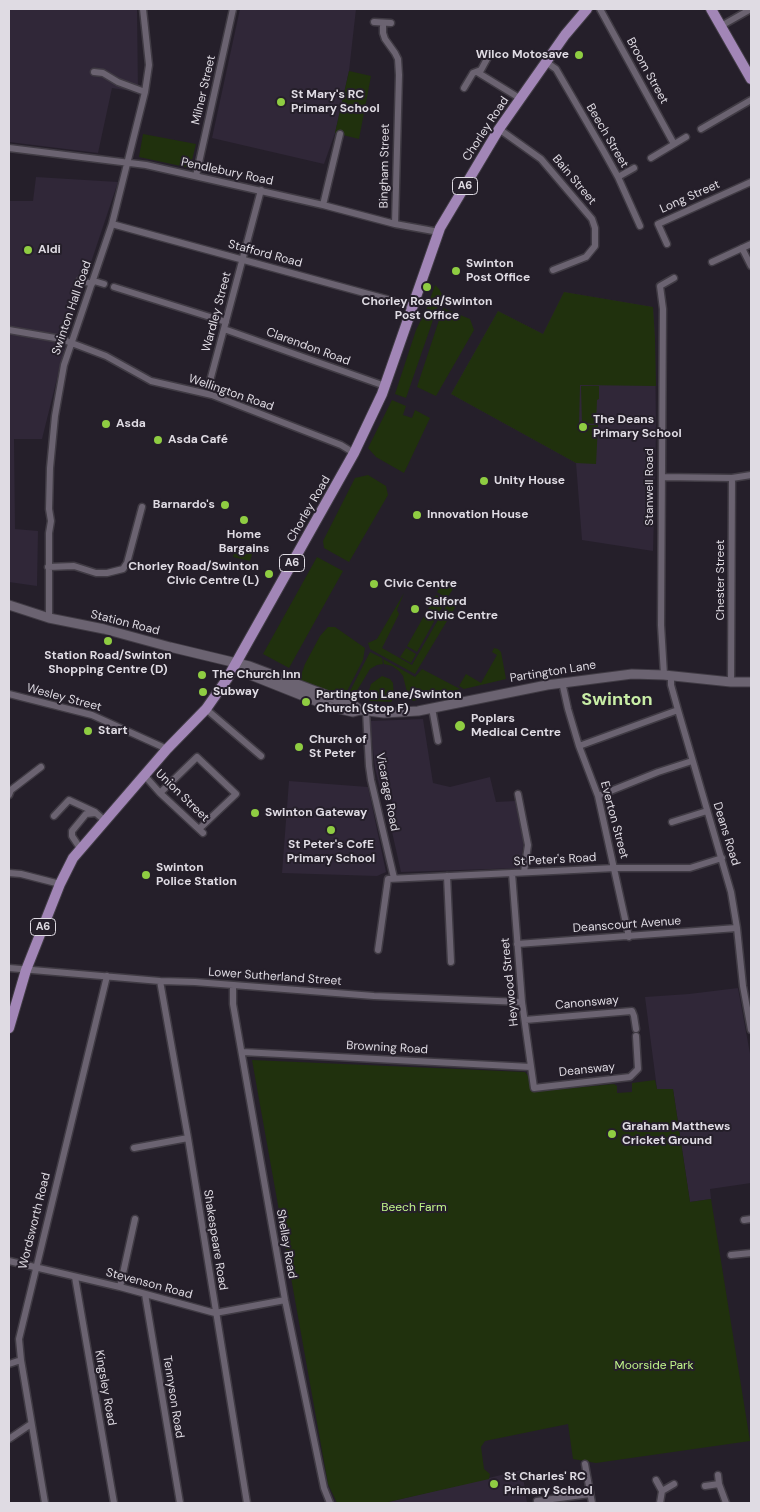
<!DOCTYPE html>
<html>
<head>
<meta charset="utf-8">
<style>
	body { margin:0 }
	#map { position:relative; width:760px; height:1512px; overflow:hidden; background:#251f2a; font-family:"DM Sans",sans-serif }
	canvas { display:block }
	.frame { position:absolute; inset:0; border:10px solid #dfdbe3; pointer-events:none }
</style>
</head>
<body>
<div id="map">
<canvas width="760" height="1512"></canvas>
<div class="frame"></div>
</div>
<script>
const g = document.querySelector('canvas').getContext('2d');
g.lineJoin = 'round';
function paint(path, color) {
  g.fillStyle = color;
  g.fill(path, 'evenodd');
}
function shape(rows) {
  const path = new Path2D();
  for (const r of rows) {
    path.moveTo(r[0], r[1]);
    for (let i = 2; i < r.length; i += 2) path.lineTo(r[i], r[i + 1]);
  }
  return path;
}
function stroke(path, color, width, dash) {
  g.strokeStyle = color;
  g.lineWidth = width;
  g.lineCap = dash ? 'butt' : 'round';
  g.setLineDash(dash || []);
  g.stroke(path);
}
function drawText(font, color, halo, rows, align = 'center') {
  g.font = font + ' "DM Sans",sans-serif';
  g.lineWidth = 4;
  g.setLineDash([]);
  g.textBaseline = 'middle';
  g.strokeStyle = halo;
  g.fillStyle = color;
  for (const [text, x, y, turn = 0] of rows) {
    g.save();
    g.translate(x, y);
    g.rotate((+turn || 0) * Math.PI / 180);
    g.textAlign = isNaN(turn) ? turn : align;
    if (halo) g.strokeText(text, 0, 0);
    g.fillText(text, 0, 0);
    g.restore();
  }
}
const built = shape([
	[9,9,137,9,138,92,112,88,98,153,9,142],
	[240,9,356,9,349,71,335,133,324,164,212,138],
	[36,177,118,182,71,322,42,439,14,439,15,529,38,531,37,586,9,582,9,201,33,201],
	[564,292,653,307,655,338,656,433,653,551,582,540,576,463,451,394,498,311,543,334],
	[423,719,433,783,450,787,490,777,496,802,515,801,524,842,522,853,521,868,401,872,388,814,393,809,391,797,385,797,380,788,375,768,370,721],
	[289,781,368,787,386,872,377,876,282,873],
	[738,988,751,1059,751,1183,710,1189,711,1199,690,1202,673,1089,657,1089,645,997,689,994],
	[522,1470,527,1503,384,1503]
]);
const green = shape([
	[349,71,371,76,359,139,335,133],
	[143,134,196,144,190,168,139,157],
	[435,285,439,289,442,294,406,398,395,394,416,330,427,308],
	[564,292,653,307,655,338,656,386,580,385,579,425,598,425,596,464,576,463,451,394,498,311,543,334],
	[443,308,470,319,474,330,436,396,417,387],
	[581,386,599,386,599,399,597,400,596,424,582,423],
	[392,400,406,406,403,415,412,418,415,410,430,418,404,473,376,457,368,448],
	[368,475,386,486,388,495,349,562,324,548,323,541,355,478],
	[236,546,253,551,250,561,233,557],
	[317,557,343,571,289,668,263,654],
	[443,583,453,589,447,598,437,592],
	[404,593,397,610,399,614,382,648,412,665,449,601,456,606,415,674,370,649,368,643,377,639],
	[436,595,446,600,417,652,407,646],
	[328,627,335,627,365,648,363,660,343,699,299,681,305,664,320,636],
	[406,648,416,654,411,663,400,657],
	[494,648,498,649,501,652,506,679,464,689,459,686,466,674,481,683,497,655,492,652],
	[370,652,382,658,383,664,377,665,370,669,352,699,346,699],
	[383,659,415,677,422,669,460,689,413,701,408,696,403,676,399,671,392,666,384,664],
	[382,676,390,679,393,683,394,698,391,702,370,701,368,698,368,694,371,684],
	[252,1060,525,1072,529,1077,532,1092,614,1084,617,1086,617,1093,632,1092,632,1083,655,1080,657,1089,673,1089,690,1202,711,1199,750,1441,596,1463,573,1459,568,1424,485,1441,481,1447,484,1469,490,1474,489,1479,384,1503,337,1503,328,1484]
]);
const street = shape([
	[600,9,674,144],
	[374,22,391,23],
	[383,23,383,33,385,39,395,53,398,59,399,75,395,224],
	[721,26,751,9],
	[546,62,556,69,603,150,618,177,640,226],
	[94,72,103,73,118,82,145,92],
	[477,72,521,99],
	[464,88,473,73,481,70,488,57],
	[499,129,541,159,592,219,595,228,595,246,586,257,553,270],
	[701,129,751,100],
	[9,148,146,165,323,205,395,224,439,232],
	[651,158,686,137],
	[196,176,233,9],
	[618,177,634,168],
	[323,205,340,134],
	[112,224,412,306],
	[667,244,658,224,751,182],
	[742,248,751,266],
	[712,262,751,244],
	[80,280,92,284],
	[94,281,104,284],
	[114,287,226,322],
	[224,329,385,386],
	[9,330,61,339,106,356,151,381,212,395,341,445,354,453],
	[210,381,261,190],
	[662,477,732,478,751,475],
	[48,567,74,566,96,573,107,573,123,569,127,563,142,507],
	[49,618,49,533,51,521,49,509,50,468,55,416,64,365,112,224,145,92,149,65,143,9],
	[664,675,661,625,663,309,660,286,674,278],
	[671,676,671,685,678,710,731,892,737,928,743,986,751,1030],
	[562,682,568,709,579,746,598,796,629,937],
	[731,682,732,478],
	[9,694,92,715,167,749],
	[432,708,438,741],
	[206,709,261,756],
	[366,711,369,766,371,780,394,878],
	[579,746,678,710],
	[145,776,160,793,203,833],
	[160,793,197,757,236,794,199,829],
	[518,794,528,845,524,872],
	[9,795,11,790,41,767],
	[598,796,658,772,692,761],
	[54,816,69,800,95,812],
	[672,822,707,811],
	[80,848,72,836,72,831,86,814,96,813,104,820],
	[9,873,21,874,60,884],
	[512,873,522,1002,534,1088,630,1077,638,1069,636,1036],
	[447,876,451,962],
	[517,944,737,928],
	[378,950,388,879,615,868,690,868,722,858],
	[9,968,160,981,195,982,374,996,522,1002],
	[160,981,188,1138,247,1503],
	[233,986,233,1004,285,1300,324,1488,330,1503],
	[525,1020,632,1011,634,1016,636,1029],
	[242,1052,531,1067],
	[134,1148,188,1138],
	[744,1220,751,1219],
	[731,1255,751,1253],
	[9,1261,120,1287,215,1313,285,1300],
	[75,1277,114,1503],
	[120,1287,135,1219],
	[145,1294,180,1503],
	[9,1364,21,1360],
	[9,1439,31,1424],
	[585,1464,592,1503],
	[718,1475,719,1484],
	[656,1480,662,1491,660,1503],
	[705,1486,719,1484,726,1503],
	[662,1491,674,1484],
	[537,1501,590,1494],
	[45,1503,21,1360,19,1339,107,976]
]);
const secondary = shape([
	[9,605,49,618,104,629,170,647,249,666,355,706,360,710],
	[236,663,248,674,331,707,353,712,360,710,384,713,418,711,547,685,632,674,664,675,731,682,751,682]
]);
const primary = shape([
	[711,9,751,79],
	[9,1028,26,970,60,884,73,858,167,749,206,709,227,679,354,453,382,394,440,228,499,129,565,35,587,9]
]);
const markers = [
	[579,55,5,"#8fcd42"],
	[281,102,5,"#8fcd42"],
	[28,250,5,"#8fcd42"],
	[456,271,5,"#8fcd42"],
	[427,287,5,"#8fcd42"],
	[106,424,5,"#8fcd42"],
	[583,427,5,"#8fcd42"],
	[158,440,5,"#8fcd42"],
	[484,481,5,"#8fcd42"],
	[225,505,5,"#8fcd42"],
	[417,515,5,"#8fcd42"],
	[244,520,5,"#8fcd42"],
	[269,574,5,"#8fcd42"],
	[374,584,5,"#8fcd42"],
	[415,609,5,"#8fcd42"],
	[108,641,5,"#8fcd42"],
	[202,675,5,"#8fcd42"],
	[203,692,5,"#8fcd42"],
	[306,702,5,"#8fcd42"],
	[460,726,6,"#8fcd42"],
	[88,731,5,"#8fcd42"],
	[299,747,5,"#8fcd42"],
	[255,813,5,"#8fcd42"],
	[331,830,5,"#8fcd42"],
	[146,875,5,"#8fcd42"],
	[612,1134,5,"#8fcd42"],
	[494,1484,5,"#8fcd42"]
];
const shields = [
	[465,186,25],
	[292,563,25],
	[43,927,25]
];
const shieldNames = [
	["A6",465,186],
	["A6",292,563],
	["A6",43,927]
];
const poiNames = [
	["Wilco Motosave",569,55,"right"],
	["St Mary's RC",291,95],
	["Primary School",291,109],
	["Aldi",38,250],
	["Swinton",466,264],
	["Post Office",466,278],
	["Chorley Road/Swinton",427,302,"center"],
	["Post Office",427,316,"center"],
	["The Deans",593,420],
	["Primary School",593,434],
	["Asda",116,424],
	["Asda Café",168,440],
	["Unity House",494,481],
	["Barnardo's",215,505,"right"],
	["Innovation House",427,515],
	["Home",244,535,"center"],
	["Bargains",244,549,"center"],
	["Chorley Road/Swinton",259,567,"right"],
	["Civic Centre (L)",259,581,"right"],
	["Civic Centre",384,584],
	["Salford",425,602],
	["Civic Centre",425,616],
	["Station Road/Swinton",108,656,"center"],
	["Shopping Centre (D)",108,670,"center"],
	["The Church Inn",212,675],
	["Subway",213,692],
	["Partington Lane/Swinton",316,695],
	["Church (Stop F)",316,709],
	["Poplars",471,719],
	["Medical Centre",471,733],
	["Start",98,731],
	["Church of",309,740],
	["St Peter",309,754],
	["Swinton Gateway",265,813],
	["St Peter's CofE",331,845,"center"],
	["Primary School",331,859,"center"],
	["Swinton",156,868],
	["Police Station",156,882],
	["Graham Matthews",622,1127],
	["Cricket Ground",622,1141],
	["St Charles' RC",504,1477],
	["Primary School",504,1491]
];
const streetNames = [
	["Broom Street",647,71,61],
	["Milner Street",204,90,-77],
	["Chorley Road",486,129,-57],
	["Beech Street",607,136,60],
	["Bingham Street",385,166,-89],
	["Pendlebury Road",227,172,12],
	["Bain Street",574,180,50],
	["Long Street",690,197,-24],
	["Stafford Road",265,254,15],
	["Swinton Hall Road",72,308,-71],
	["Wardley Street",217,312,-75],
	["Clarendon Road",308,347,20],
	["Wellington Road",231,393,19],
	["Stanwell Road",650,487,-90],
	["Chorley Road",309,509,-60],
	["Chester Street",721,580,-90],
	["Station Road",125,623,14],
	["Partington Lane",553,672,-9],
	["Wesley Street",64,698,15],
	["Vicarage Road",387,792,79],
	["Union Street",182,796,44],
	["Everton Street",614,820,75],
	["Deans Road",726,834,73],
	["St Peter's Road",555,860,-3],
	["Deanscourt Avenue",627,925,-4],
	["Lower Sutherland Street",275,977,4],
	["Heywood Street",510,982,-96],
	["Canonsway",587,1003,-5],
	["Browning Road",387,1048,3],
	["Deansway",587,1070,-6],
	["Wordsworth Road",35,1221,-76],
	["Shakespeare Road",215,1240,81],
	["Shelley Road",286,1244,80],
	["Stevenson Road",149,1284,15],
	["Kingsley Road",105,1388,80],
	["Tennyson Road",173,1397,81]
];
const parkNames = [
	["Beech Farm",414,1208],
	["Moorside Park",654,1366]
];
const districtNames = [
	["Swinton",617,700]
];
paint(built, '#302738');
paint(green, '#20310d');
stroke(street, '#403b44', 9);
stroke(secondary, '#403b44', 11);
stroke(primary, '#403b44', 12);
stroke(street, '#6b6371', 6);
stroke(secondary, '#6b6371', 9);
stroke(primary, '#a286b7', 10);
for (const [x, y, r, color] of markers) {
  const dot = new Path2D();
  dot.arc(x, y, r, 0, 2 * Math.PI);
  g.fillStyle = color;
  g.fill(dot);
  stroke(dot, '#251f2a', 2);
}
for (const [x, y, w] of shields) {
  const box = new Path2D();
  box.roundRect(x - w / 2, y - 8.5, w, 17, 4);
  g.fillStyle = '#251f2a';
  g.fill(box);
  stroke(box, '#dfdbe3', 1);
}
drawText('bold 11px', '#dfdbe3', null, shieldNames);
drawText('bold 12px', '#dfdbe3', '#251f2a', poiNames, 'left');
drawText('12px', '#dfdbe3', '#251f2a', streetNames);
drawText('12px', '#c0f58a', '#251f2a', parkNames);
drawText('bold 18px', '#c8eda6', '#251f2a', districtNames);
</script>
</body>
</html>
